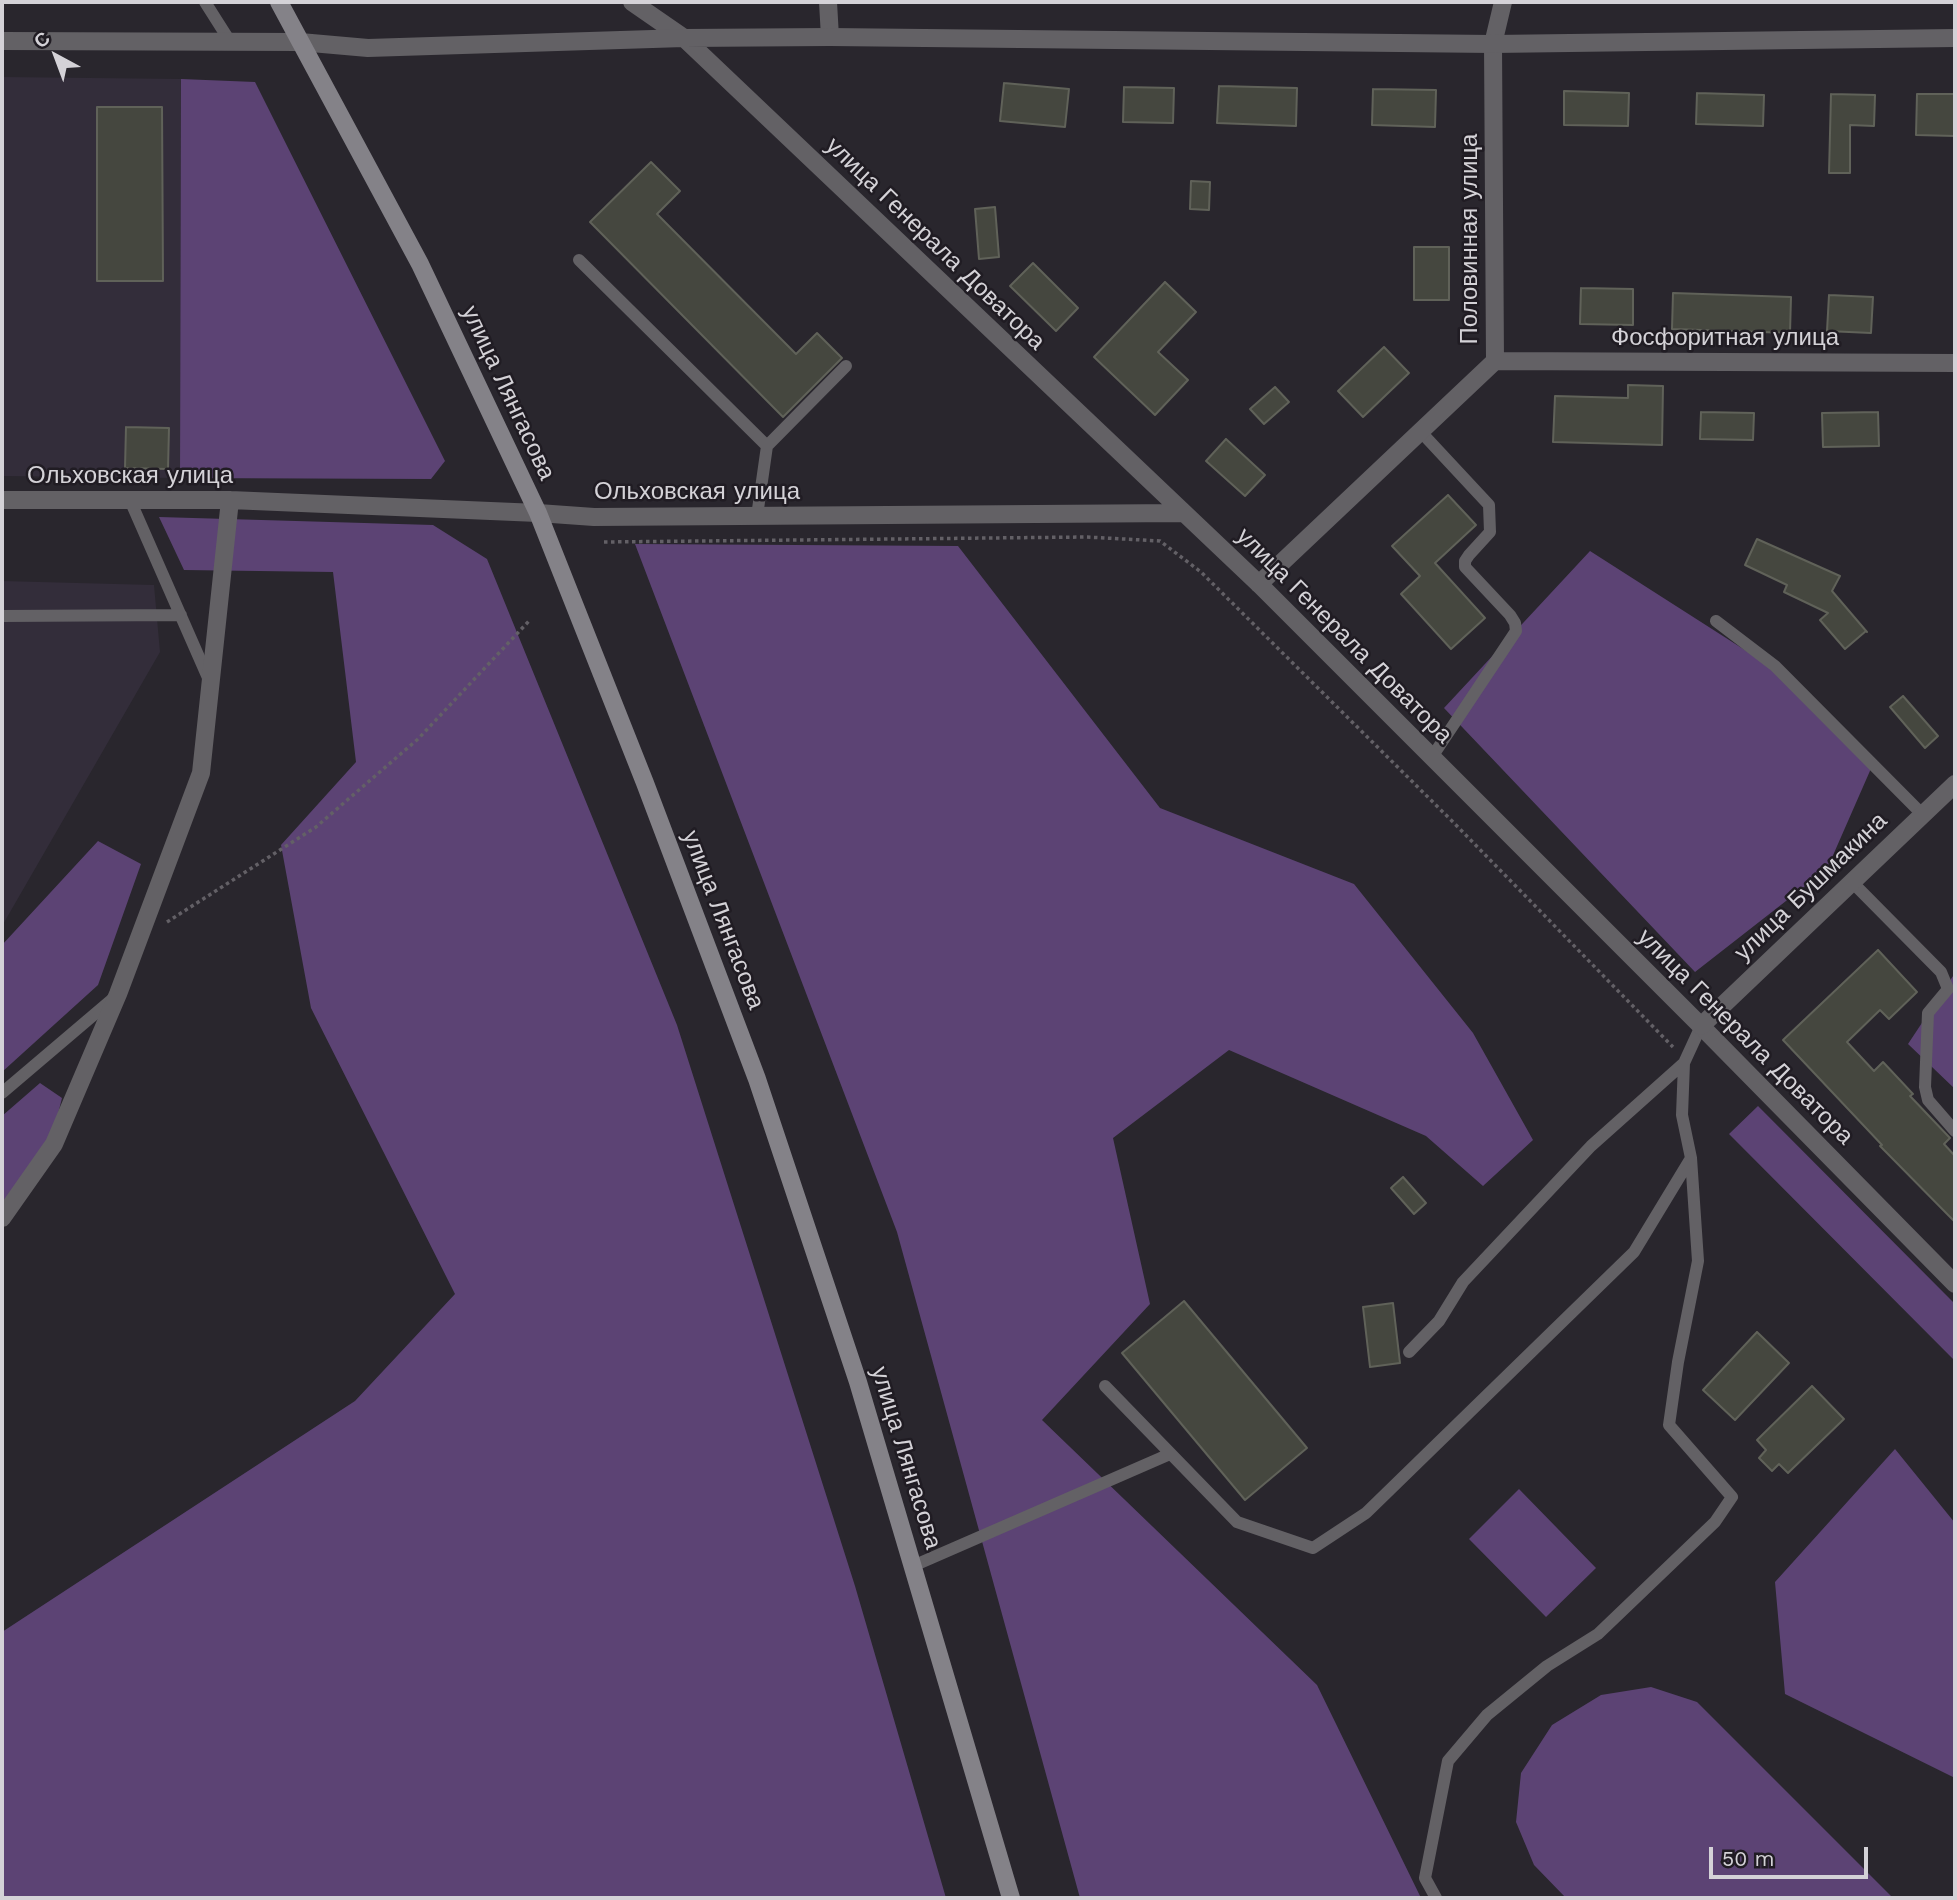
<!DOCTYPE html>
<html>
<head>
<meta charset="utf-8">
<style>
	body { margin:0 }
	#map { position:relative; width:1957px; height:1900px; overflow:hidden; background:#29262d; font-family:"Work Sans",sans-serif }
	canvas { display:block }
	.frame { position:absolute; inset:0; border:4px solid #d4d2d7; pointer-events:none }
	.north { position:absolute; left:21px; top:21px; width:70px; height:70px; -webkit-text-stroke:5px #201c23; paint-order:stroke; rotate:319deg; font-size:19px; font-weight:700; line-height:28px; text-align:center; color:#d4d2d7 }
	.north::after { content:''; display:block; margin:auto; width:24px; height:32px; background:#d4d2d7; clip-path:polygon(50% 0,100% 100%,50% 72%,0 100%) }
	.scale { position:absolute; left:1709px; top:1847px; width:159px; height:32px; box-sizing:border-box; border:4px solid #d4d2d7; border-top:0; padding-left:9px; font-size:21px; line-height:24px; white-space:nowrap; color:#d4d2d7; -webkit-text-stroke:5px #201c23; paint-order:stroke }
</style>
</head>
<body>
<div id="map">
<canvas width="1957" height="1900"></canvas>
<div class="frame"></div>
<div class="north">С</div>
<div class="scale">50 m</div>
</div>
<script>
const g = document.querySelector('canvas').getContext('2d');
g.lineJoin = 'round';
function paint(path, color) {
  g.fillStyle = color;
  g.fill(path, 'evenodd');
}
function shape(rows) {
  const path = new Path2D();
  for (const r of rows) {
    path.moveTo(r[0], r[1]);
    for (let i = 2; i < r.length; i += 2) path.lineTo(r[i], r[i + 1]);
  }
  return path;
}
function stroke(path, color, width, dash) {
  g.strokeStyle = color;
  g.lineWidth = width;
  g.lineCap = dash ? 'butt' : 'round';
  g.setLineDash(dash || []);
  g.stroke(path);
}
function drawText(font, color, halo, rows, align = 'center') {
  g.font = font + ' "Work Sans",sans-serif';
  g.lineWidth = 5;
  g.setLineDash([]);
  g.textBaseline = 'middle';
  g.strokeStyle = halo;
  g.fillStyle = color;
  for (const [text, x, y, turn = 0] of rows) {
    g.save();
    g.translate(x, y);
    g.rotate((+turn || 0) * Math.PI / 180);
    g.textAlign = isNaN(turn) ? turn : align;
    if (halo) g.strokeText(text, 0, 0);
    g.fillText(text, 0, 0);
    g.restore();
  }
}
const built = shape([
	[2,77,181,79,180,478,2,476],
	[2,581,154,585,160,652,2,926]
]);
const green = shape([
	[181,79,255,82,445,461,431,479,180,478],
	[159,517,433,525,487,559,677,1025,855,1586,946,1898,2,1898,2,1632,355,1401,455,1294,311,1008,281,845,356,762,333,572,184,570],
	[635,544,958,546,1160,808,1354,884,1473,1033,1533,1140,1483,1186,1426,1136,1229,1050,1113,1138,1150,1304,1042,1420,1317,1685,1421,1898,1080,1898,897,1232],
	[1590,551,1762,661,1873,764,1827,869,1695,972,1444,708],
	[98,841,141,864,98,985,2,1072,2,945],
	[1955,973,1955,1089,1908,1044],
	[40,1083,62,1098,51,1142,2,1208,2,1116],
	[1758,1106,1955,1304,1955,1361,1729,1134],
	[1895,1449,1955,1523,1955,1778,1785,1694,1775,1582],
	[1519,1489,1596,1568,1546,1617,1469,1539],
	[1651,1687,1697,1702,1893,1898,1566,1898,1534,1865,1516,1822,1521,1773,1552,1725,1601,1695]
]);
const building = shape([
	[1004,83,1069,89,1065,127,1000,121,1004,83],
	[1219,86,1297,88,1296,126,1217,123,1219,86],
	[1124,87,1174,88,1173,123,1123,122,1124,87],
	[1373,89,1436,90,1435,127,1372,125,1373,89],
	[1564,91,1629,93,1628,126,1564,125,1564,91],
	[1697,93,1764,95,1763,126,1696,124,1697,93],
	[1831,94,1875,95,1874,126,1850,125,1850,173,1829,173,1831,94],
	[1917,94,1955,94,1955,136,1916,135,1917,94],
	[97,107,162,107,163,281,97,281,97,107],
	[651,162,680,191,657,214,796,354,817,333,842,358,783,417,590,222,651,162],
	[1191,181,1210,182,1209,210,1190,209,1191,181],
	[995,207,999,257,979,259,975,209,995,207],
	[1414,247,1449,247,1449,300,1414,300,1414,247],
	[1033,263,1078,308,1056,331,1010,286,1033,263],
	[1165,282,1196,312,1158,352,1188,380,1155,415,1094,357,1165,282],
	[1581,288,1633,289,1633,325,1580,324,1581,288],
	[1673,293,1791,297,1790,333,1672,329,1673,293],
	[1829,295,1873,297,1871,333,1827,331,1829,295],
	[1384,347,1409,373,1363,417,1338,391,1384,347],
	[1628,385,1663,386,1662,445,1553,442,1555,396,1628,398,1628,385],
	[1275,387,1289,402,1264,424,1250,409,1275,387],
	[1701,412,1754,413,1753,440,1700,439,1701,412],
	[1878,412,1879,446,1823,447,1822,413,1878,412],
	[126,427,169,428,168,469,125,468,126,427],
	[1226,439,1265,475,1245,496,1206,461,1226,439],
	[1448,495,1476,525,1435,563,1485,618,1451,649,1401,594,1420,576,1392,546,1448,495],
	[1757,539,1840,576,1832,591,1867,632,1866,631,1845,649,1820,620,1828,613,1784,592,1787,585,1745,565,1757,539],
	[1903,696,1938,736,1925,748,1890,707,1903,696],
	[1878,950,1917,992,1889,1019,1880,1010,1847,1042,1874,1071,1883,1062,1913,1094,1910,1096,1950,1138,1944,1144,1955,1156,1955,1222,1880,1146,1882,1145,1783,1040,1878,950],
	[1403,1177,1426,1203,1414,1214,1391,1188,1403,1177],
	[1184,1301,1307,1448,1245,1500,1122,1353,1184,1301],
	[1393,1303,1400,1363,1370,1367,1363,1307,1393,1303],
	[1757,1332,1789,1363,1735,1420,1703,1390,1757,1332],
	[1812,1386,1844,1419,1788,1473,1779,1464,1772,1471,1759,1458,1766,1450,1757,1440,1812,1386]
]);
const path = shape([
	[604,542,1087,537,1160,541,1201,572,1453,822,1673,1047],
	[167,922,316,827,418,739,529,621]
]);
const service = shape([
	[205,2,231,43],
	[579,260,767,446,757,516],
	[1421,432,1489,505,1490,532,1469,555,1465,561,1465,567,1510,615,1515,623,1516,631,1432,757],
	[767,446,846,366],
	[130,500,209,680],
	[2,616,181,615],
	[1716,621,1775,666,1923,815],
	[1852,882,1941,972,1948,989,1928,1013,1925,1087,1928,1100,1955,1131],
	[2,1093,116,996],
	[1409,1352,1439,1321,1463,1282,1591,1146,1684,1063],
	[1105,1386,1237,1522,1313,1548,1366,1513,1634,1252,1691,1158],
	[913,1566,1170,1454],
	[1436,1898,1425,1878,1448,1761,1487,1715,1547,1666,1598,1634,1715,1522,1732,1497,1669,1425,1678,1362,1698,1261,1691,1158,1682,1115,1684,1063,1701,1026]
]);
const minor = shape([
	[632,2,684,38],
	[828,2,830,37],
	[2,41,300,42],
	[1495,361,1955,363],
	[2,500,230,500,538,513],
	[1259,584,1495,361,1493,44,1503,2],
	[1701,1026,1955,1284],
	[2,1218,54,1144,118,994,201,773,230,500]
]);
const tertiary = shape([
	[684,38,1259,584,1701,1026,1955,784],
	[300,42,368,48,684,38,830,37,1493,44,1955,38],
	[538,513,594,517,1182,513]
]);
const secondary = shape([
	[279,2,420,264,538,513,645,783,757,1079,858,1382,1011,1898]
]);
const streetNames = [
	["Половинная улица",1470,239,-90],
	["улица Генерала Доватора",935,244,44],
	["Фосфоритная улица",1725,338],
	["улица Лянгасова",508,393,65],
	["Ольховская улица",130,476],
	["Ольховская улица",697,492],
	["улица Генерала Доватора",1344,636,45],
	["улица Бушмакина",1811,887,-44],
	["улица Лянгасова",723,920,69],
	["улица Генерала Доватора",1745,1037,45],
	["улица Лянгасова",906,1458,73]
];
paint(built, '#332d3a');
paint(green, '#5c4374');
paint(building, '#45473f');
stroke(building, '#606259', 2);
stroke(path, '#636066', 3.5, [3.5, 3.5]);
stroke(service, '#636165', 12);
stroke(minor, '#636165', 18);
stroke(tertiary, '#636165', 18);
stroke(secondary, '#848288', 18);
drawText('24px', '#d4d2d7', '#201c23', streetNames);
</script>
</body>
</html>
